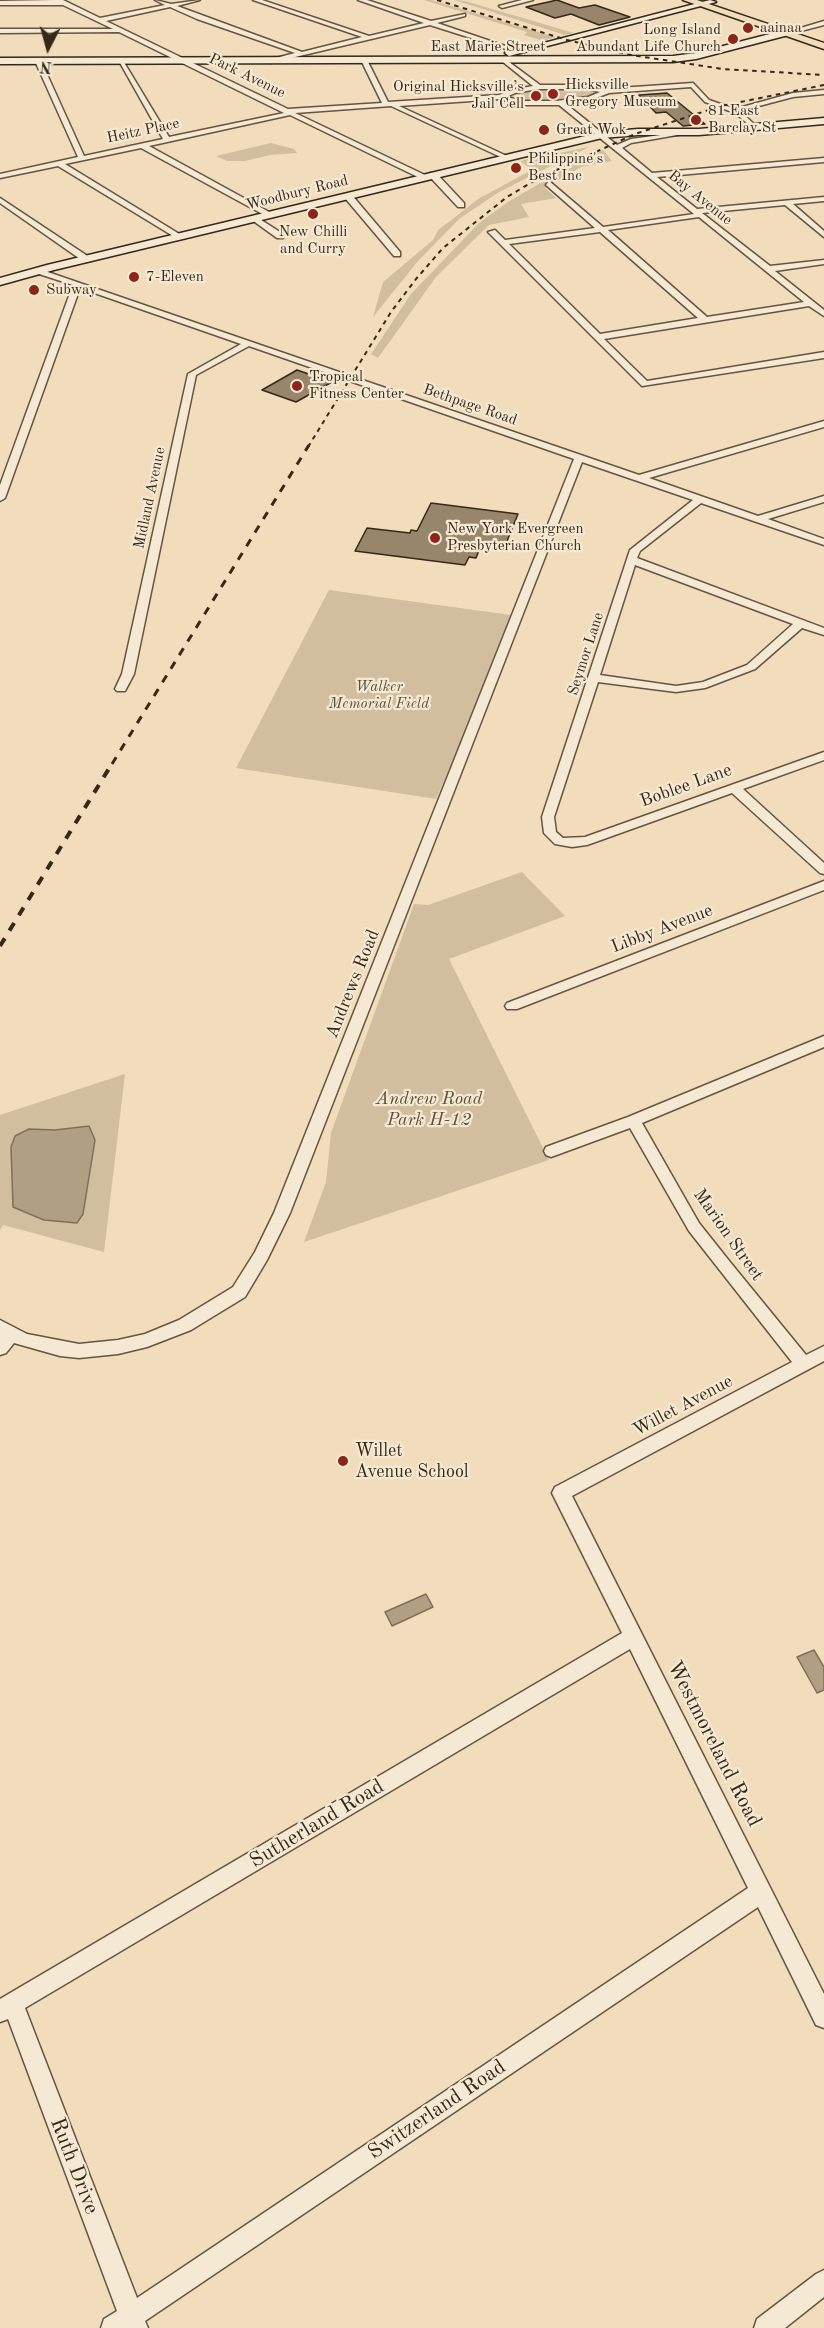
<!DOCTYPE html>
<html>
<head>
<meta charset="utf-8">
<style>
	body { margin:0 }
	#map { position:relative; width:824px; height:2328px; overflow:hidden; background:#f1ddbb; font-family:"Old Standard TT",serif }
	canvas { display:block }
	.north { position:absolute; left:18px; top:18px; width:60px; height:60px; -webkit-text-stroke:4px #f6e9d3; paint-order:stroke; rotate:186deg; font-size:16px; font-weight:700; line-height:24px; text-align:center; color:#362817 }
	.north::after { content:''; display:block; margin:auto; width:21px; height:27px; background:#362817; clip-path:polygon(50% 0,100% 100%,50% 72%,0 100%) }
</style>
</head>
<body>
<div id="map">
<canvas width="824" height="2328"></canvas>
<div class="north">N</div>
</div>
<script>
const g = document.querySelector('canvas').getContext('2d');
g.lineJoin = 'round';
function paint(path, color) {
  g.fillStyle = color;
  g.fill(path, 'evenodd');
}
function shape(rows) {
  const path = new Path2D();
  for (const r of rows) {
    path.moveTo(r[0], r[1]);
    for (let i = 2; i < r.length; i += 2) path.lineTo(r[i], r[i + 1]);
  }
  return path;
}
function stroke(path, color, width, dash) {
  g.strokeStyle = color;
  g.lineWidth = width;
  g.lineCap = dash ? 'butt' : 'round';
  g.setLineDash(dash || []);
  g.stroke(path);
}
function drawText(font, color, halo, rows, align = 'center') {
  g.font = font + ' "Old Standard TT",serif';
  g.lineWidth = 4.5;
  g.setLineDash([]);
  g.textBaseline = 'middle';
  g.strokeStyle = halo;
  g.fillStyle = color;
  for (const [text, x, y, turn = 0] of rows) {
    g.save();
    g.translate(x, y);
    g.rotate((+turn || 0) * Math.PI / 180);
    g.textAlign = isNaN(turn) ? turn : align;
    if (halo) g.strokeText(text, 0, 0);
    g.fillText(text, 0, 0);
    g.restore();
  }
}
const green = shape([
	[424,0,431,0,555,37,543,41,524,35,527,32],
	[454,0,465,1,574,33,565,35],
	[576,87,605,91,596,96,567,102,512,101,503,96,522,89],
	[271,143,294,149,297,153,270,155,245,161,227,161,216,156],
	[589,147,499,192,459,219,418,261,373,317,383,282,433,240,438,230,454,218,478,199,530,171,531,169,520,161],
	[603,150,612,161,581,167,545,188,556,198,521,204,529,217,489,225,436,277,378,358,371,354,411,294,479,223,508,202,566,168],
	[329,590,518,616,436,799,236,768],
	[522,872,565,916,449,959,549,1160,304,1242,326,1182,331,1133,414,904,428,905],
	[125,1074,104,1252,3,1225,0,1230,0,1115]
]);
const water = shape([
	[89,1126,95,1140,83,1214,77,1223,44,1220,13,1207,11,1147,15,1136,29,1129,55,1130,89,1126],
	[426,1594,433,1607,392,1626,385,1612,426,1594],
	[814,1650,824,1667,824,1690,817,1693,797,1657,814,1650]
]);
const building = shape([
	[557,0,579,8,595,5,630,17,599,25,571,14,555,18,526,7,557,0],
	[667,93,705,124,683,126,666,112,656,113,639,95,667,93],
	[297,370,332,382,296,402,262,390,297,370],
	[431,503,518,514,505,546,482,543,476,558,469,557,465,565,355,551,367,528,410,533,411,530,417,531,431,503]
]);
const street = shape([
	[55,0,63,0,100,18,165,5,155,0,171,4,200,0,177,6,302,52,362,37,253,0,262,0,369,36,424,23,358,0,367,0,431,21,465,14,465,16,437,23,520,51,515,52,430,25,270,63,268,60,295,53,197,19,170,7,106,21,288,109,382,103,361,60,364,58,367,60,388,102,499,95,511,90,533,86,503,62,505,59,540,85,588,85,604,89,693,83,709,100,735,109,793,93,824,90,824,94,793,97,740,111,756,126,754,129,735,113,705,102,691,87,609,93,591,100,566,104,617,145,631,139,683,132,683,134,631,143,622,148,652,173,824,158,824,162,657,177,697,209,824,197,824,201,793,204,824,231,824,237,785,205,702,213,770,266,824,260,824,264,775,271,824,310,824,316,809,306,604,339,647,381,824,352,824,358,642,386,488,232,495,230,505,240,595,228,546,185,549,181,603,227,694,214,559,105,523,105,500,99,399,106,509,157,507,160,391,106,295,113,427,176,424,180,290,115,149,146,271,213,272,215,268,217,141,148,65,164,181,235,181,239,178,239,58,166,0,178,0,174,78,157,35,61,38,59,41,61,84,156,163,139,119,61,122,59,169,137,284,113,119,32,0,33,0,29,113,29,63,5,0,5,0,1,55,0],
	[538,89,588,89,600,92,588,97,556,101,523,101,506,97,515,93,538,89],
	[699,217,804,302,707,317,608,230,699,217],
	[600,232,698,318,600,334,509,244,600,232],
	[522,0,533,0,502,8,499,6,522,0],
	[824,21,824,25,797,32,794,30,824,21],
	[430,173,436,173,464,203,464,207,458,207,430,177,430,173],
	[345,194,351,194,400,252,400,256,394,256,345,198,345,194],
	[0,198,89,257,89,261,83,261,0,203,0,198],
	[255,216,283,234,283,238,277,238,252,220,251,218,255,216],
	[39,269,639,475,824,421,824,427,649,478,758,516,824,496,824,502,768,519,824,539,824,545,701,503,640,551,637,558,824,628,824,635,802,628,755,669,705,688,676,692,598,682,554,817,556,832,563,838,585,837,824,752,824,760,743,789,824,863,824,874,820,873,732,793,587,845,572,847,555,844,544,833,542,817,630,550,693,500,582,462,290,1213,267,1260,245,1297,191,1330,147,1347,118,1354,79,1358,60,1356,14,1343,6,1353,0,1355,0,1320,27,1334,79,1344,118,1340,145,1334,179,1320,233,1287,255,1252,274,1213,574,459,249,346,196,375,134,674,125,691,117,691,115,689,122,674,188,374,241,344,80,288,5,498,0,501,0,485,73,285,36,273,35,271,39,269],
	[635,565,793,624,747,665,703,682,676,686,600,675,635,565],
	[824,881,824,890,517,1009,507,1009,505,1006,507,1003,824,881],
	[824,1036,824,1047,642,1123,699,1223,730,1262,806,1355,824,1346,824,1361,572,1496,824,1994,824,2028,816,2025,758,1907,145,2321,148,2328,101,2328,104,2319,117,2311,8,2019,0,2022,0,1999,622,1633,552,1493,555,1487,792,1362,689,1231,630,1128,551,1157,546,1155,544,1151,546,1147,628,1117,824,1036],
	[630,1649,748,1888,137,2298,25,2008,630,1649],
	[824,2270,824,2297,785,2328,754,2328,757,2319,816,2274,824,2270]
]);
const secondary = shape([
	[710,0,716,2,509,56,505,53,710,0],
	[797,27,801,30,800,32,696,59,673,62,0,64,0,58,673,56,696,53,797,27],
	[824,118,824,124,699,135,638,135,602,138,54,270,0,285,0,278,47,265,602,132,638,129,699,129,824,118]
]);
const primary = shape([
	[683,0,697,0,824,43,824,49,683,0]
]);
const railFar2 = shape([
	[437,0,567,40,631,55,723,69,824,75],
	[308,447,391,312,416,279,443,248,507,197,539,178,635,134,721,106,824,85]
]);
const railFar1 = shape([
	[112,764,309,445]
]);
const rail = shape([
	[0,946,113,762]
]);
const markers = [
	[748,28,6,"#8f2418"],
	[733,39,6,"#8f2418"],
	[553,94,6,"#8f2418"],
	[536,96,6,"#8f2418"],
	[696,120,6,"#8f2418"],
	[544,130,6,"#8f2418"],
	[516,168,6,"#8f2418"],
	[313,214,6,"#8f2418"],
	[134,277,6,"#8f2418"],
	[34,290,6,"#8f2418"],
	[297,386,6,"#8f2418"],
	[435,538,6,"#8f2418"],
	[343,1461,6,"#8f2418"]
];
const farPoinames = [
	["aainaa",760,28],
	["Long Island",721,30,"right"],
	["Abundant Life Church",721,47,"right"],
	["Hicksville",565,85],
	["Gregory Museum",565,102],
	["Original Hicksville’s",524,87,"right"],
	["Jail Cell",524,104,"right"],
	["81 East",708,111],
	["Barclay St",708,128],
	["Great Wok",556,130],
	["Philippine's",528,159],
	["Best Inc",528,176],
	["New Chilli",313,232,"center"],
	["and Curry",313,249,"center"],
	["7-Eleven",146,277],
	["Subway",46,290],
	["Tropical",309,377],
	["Fitness Center",309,394],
	["New York Evergreen",447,529],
	["Presbyterian Church",447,546]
];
const farStreetnames = [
	["East Marie Street",488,47],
	["Park Avenue",247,76,26],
	["Heitz Place",143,131,-12],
	["Woodbury Road",297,193,-14],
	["Bay Avenue",700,198,39],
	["Bethpage Road",470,405,19],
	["Midland Avenue",150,498,-78],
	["Seymor Lane",586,654,-72]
];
const farParknames = [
	["Walker",379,687],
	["Memorial Field",379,704]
];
const streetNames = [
	["Boblee Lane",686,786,-20],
	["Libby Avenue",662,929,-21],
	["Andrews Road",353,984,-68],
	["Marion Street",728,1235,55],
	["Willet Avenue",683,1406,-28]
];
const parkNames = [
	["Andrew Road",429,1099],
	["Park H-12",429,1120]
];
const poiNames = [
	["Willet",355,1451],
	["Avenue School",355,1472]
];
const nearStreetnames = [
	["Westmoreland Road",714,1744,63],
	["Sutherland Road",317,1824,-31],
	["Switzerland Road",437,2110,-34],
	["Ruth Drive",74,2166,69]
];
paint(green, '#d1be9f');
paint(water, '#b19f83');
stroke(water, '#806f58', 1.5);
paint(building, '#97866c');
stroke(building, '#362817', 1.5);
stroke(street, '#655540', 3);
stroke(secondary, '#362817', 3);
stroke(primary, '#362817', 3);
paint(street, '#f6e9d3');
paint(secondary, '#f6e9d3');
paint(primary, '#f1ddbb');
stroke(railFar2, '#362817', 2, [4.5, 4.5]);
stroke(railFar1, '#362817', 3, [8, 8]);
stroke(rail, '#362817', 4, [9, 9]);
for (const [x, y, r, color] of markers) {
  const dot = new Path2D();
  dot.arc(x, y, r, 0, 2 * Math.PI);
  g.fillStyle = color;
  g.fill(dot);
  stroke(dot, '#f6e9d3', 2);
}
drawText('15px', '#362817', '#f6e9d3', farPoinames, 'left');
drawText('15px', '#362817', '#f6e9d3', farStreetnames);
drawText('italic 15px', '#5d4e39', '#f6e9d3', farParknames);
drawText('18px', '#362817', '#f6e9d3', streetNames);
drawText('italic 18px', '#5d4e39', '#f6e9d3', parkNames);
drawText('18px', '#362817', '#f6e9d3', poiNames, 'left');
drawText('21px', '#362817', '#f6e9d3', nearStreetnames);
</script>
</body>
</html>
